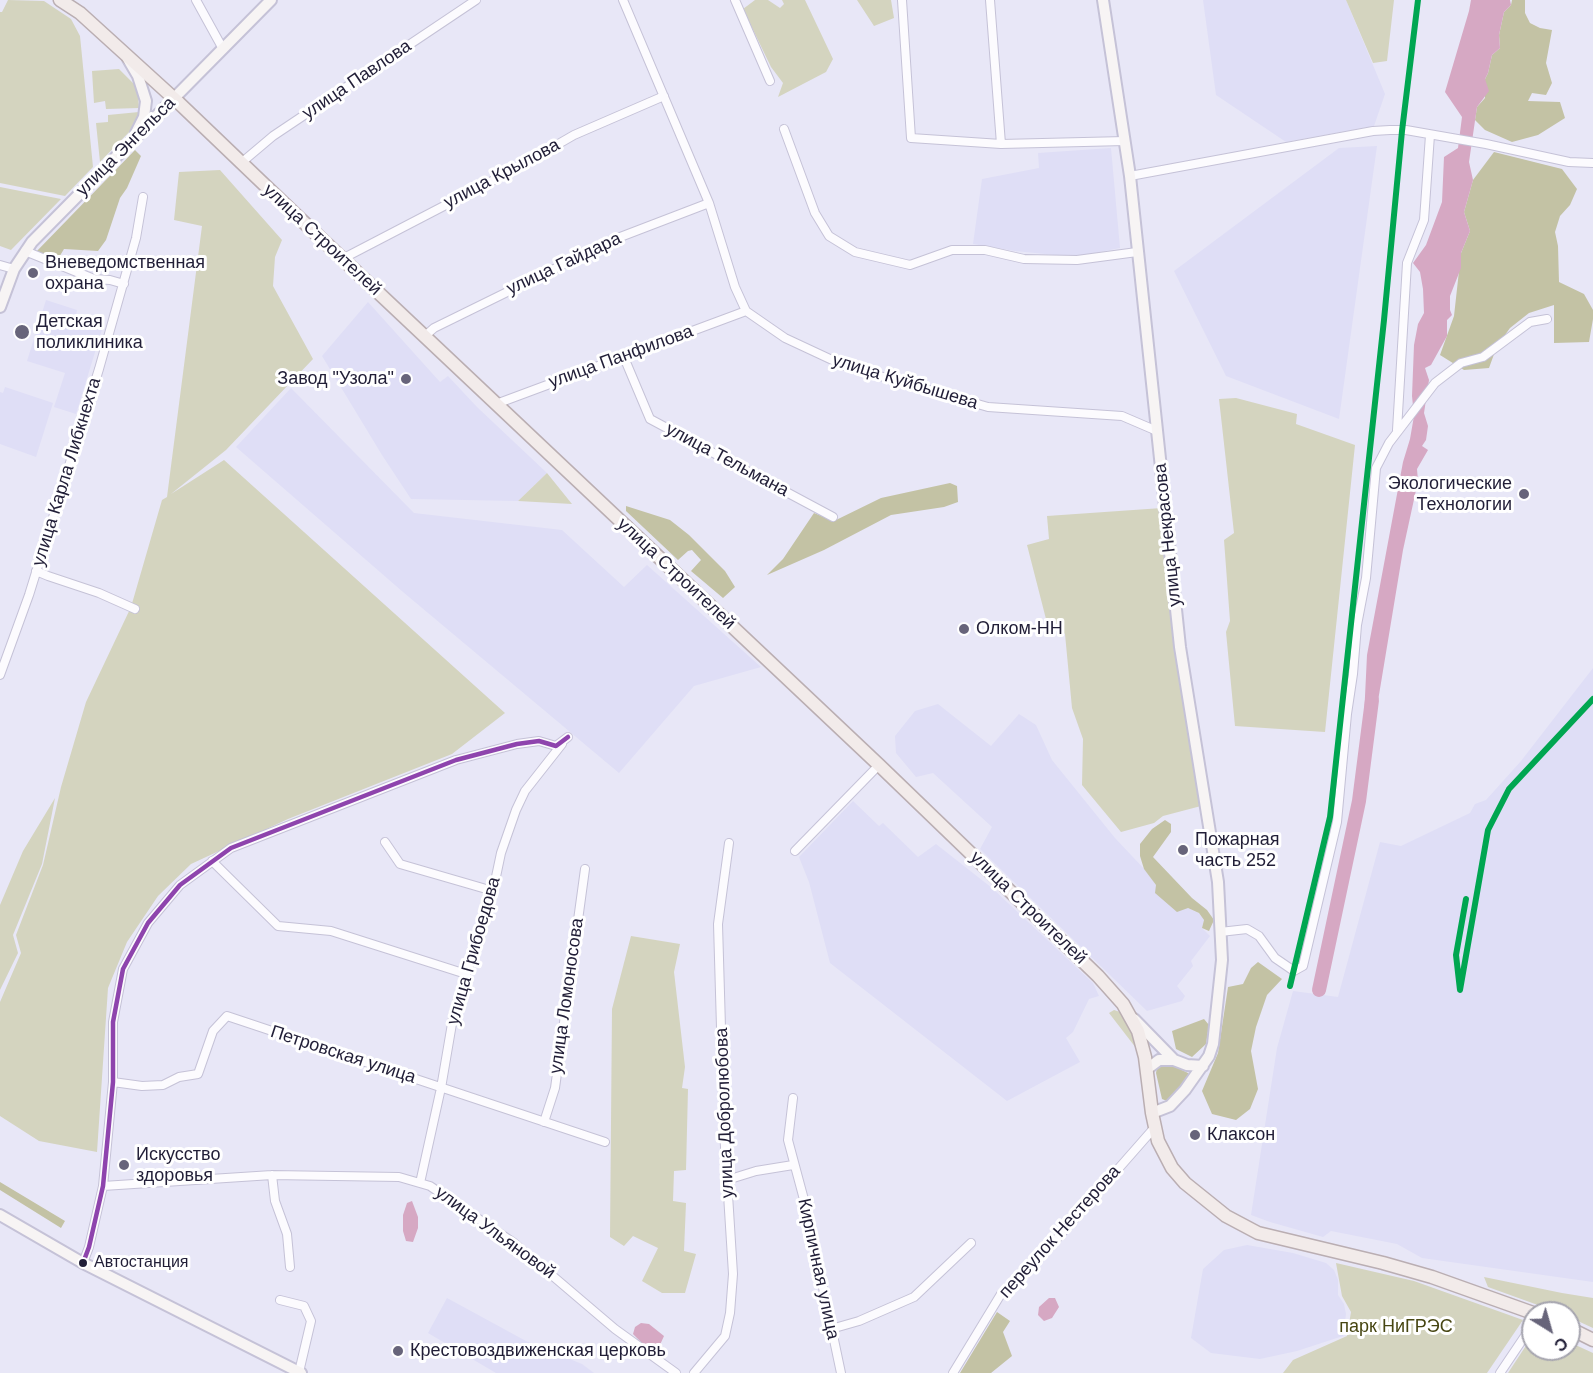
<!DOCTYPE html>
<html>
<head>
<meta charset="utf-8">
<style>
	body { margin:0 }
	#map { position:relative; width:1593px; height:1373px; overflow:hidden; background:#e8e7f7; font-family:Arial,sans-serif }
	canvas { display:block }
	.north { position:absolute; left:1521px; top:1301px; width:60px; height:60px; box-sizing:border-box; background:#fff; border:2px solid #a6a5af; border-radius:50%; rotate:143deg; font-size:16px; font-weight:700; line-height:24px; text-align:center; color:#211e37 }
	.north::after { content:''; display:block; margin:auto; width:21px; height:27px; background:#67647a; clip-path:polygon(50% 0,100% 100%,50% 72%,0 100%) }
</style>
</head>
<body>
<div id="map">
<canvas width="1593" height="1373"></canvas>
<div class="north">С</div>
</div>
<script>
const g = document.querySelector('canvas').getContext('2d');
g.lineJoin = 'round';
function paint(path, color) {
  g.fillStyle = color;
  g.fill(path, 'evenodd');
}
function shape(rows) {
  const path = new Path2D();
  for (const r of rows) {
    path.moveTo(r[0], r[1]);
    for (let i = 2; i < r.length; i += 2) path.lineTo(r[i], r[i + 1]);
  }
  return path;
}
function stroke(path, color, width, dash) {
  g.strokeStyle = color;
  g.lineWidth = width;
  g.lineCap = dash ? 'butt' : 'round';
  g.setLineDash(dash || []);
  g.stroke(path);
}
function drawText(font, color, halo, rows, align = 'center') {
  g.font = font + ' Arial,sans-serif';
  g.lineWidth = 6;
  g.setLineDash([]);
  g.textBaseline = 'middle';
  g.strokeStyle = halo;
  g.fillStyle = color;
  for (const [text, x, y, turn = 0] of rows) {
    g.save();
    g.translate(x, y);
    g.rotate((+turn || 0) * Math.PI / 180);
    g.textAlign = isNaN(turn) ? turn : align;
    if (halo) g.strokeText(text, 0, 0);
    g.fillText(text, 0, 0);
    g.restore();
  }
}
const built = shape([
	[1203,0,1346,0,1385,94,1374,126,1286,142,1216,95],
	[1377,146,1339,419,1226,376,1174,271,1339,148],
	[1111,148,1120,248,1075,257,1015,251,973,244,982,179,1039,168,1038,153],
	[46,300,77,310,76,315,104,323,76,414,54,407,65,373,27,361],
	[368,302,440,382,448,376,477,407,547,473,518,501,411,499,382,455,322,356],
	[5,387,53,403,36,457,0,444,0,392,3,393],
	[291,388,414,513,562,530,624,587,647,565,761,667,694,686,619,773,403,592,236,447],
	[1593,668,1593,1282,1422,1258,1397,1244,1331,1231,1323,1237,1270,1222,1251,1215,1277,1048,1293,991,1338,997,1380,842,1401,846,1470,813,1475,804,1486,800,1521,761],
	[938,704,991,746,1019,714,1036,725,1052,760,1115,838,1148,873,1156,885,1188,908,1199,913,1204,920,1202,928,1210,936,1191,961,1193,966,1177,986,1185,996,1182,1001,1147,1011,980,849,992,827,933,773,916,777,896,753,895,736,915,711],
	[853,801,879,826,883,823,918,857,936,844,992,888,1093,983,1099,996,1089,999,1073,1032,1066,1038,1080,1062,1007,1101,830,963,809,882,799,857],
	[1247,1245,1293,1253,1326,1263,1334,1270,1338,1280,1338,1295,1344,1304,1346,1314,1343,1336,1297,1351,1260,1359,1211,1353,1191,1338,1203,1269,1224,1250],
	[447,1298,526,1341,582,1364,594,1373,496,1373,428,1333]
]);
const green = shape([
	[8,0,44,1,71,19,80,36,93,167,65,196,0,183,0,12,2,12],
	[755,0,768,0,780,8,784,4,782,0,805,0,833,59,826,72,778,97,783,83,771,67,743,9],
	[857,0,891,0,894,18,874,26],
	[1346,0,1394,0,1387,61,1373,63],
	[119,69,134,84,138,94,139,108,106,109,105,101,94,103,92,71],
	[139,112,135,126,100,162,96,123,108,122,108,115],
	[220,170,282,240,275,257,273,286,313,359,226,450,171,494,224,460,505,713,452,754,288,819,191,864,158,896,127,942,108,988,97,1152,39,1141,0,1116,0,1002,21,953,16,935,43,865,61,787,86,702,131,607,162,500,167,497,202,226,174,220,179,172],
	[0,187,61,199,11,250,0,246],
	[1236,398,1297,414,1296,424,1355,445,1325,732,1235,726,1226,632,1230,621,1224,540,1234,533,1219,399],
	[547,473,572,504,518,501],
	[1162,508,1180,686,1201,806,1163,816,1154,823,1121,832,1082,785,1083,739,1072,708,1065,634,1046,619,1027,545,1049,539,1047,516],
	[55,798,42,864,13,935,18,953,0,990,0,905,23,851],
	[631,936,680,944,674,972,685,1067,682,1088,688,1089,686,1170,674,1171,673,1201,686,1203,684,1251,696,1254,685,1293,662,1293,642,1281,658,1248,633,1236,624,1246,610,1237,612,1009],
	[1114,1010,1123,1013,1137,1044,1136,1048,1109,1013],
	[1336,1263,1414,1281,1523,1320,1487,1373,1283,1373,1293,1360,1347,1336,1351,1312,1342,1296],
	[1484,1277,1562,1293,1593,1298,1593,1328,1569,1317,1569,1313,1560,1313,1488,1287],
	[1533,1335,1533,1349,1569,1349,1569,1342,1593,1353,1593,1373,1508,1373]
]);
const forest = shape([
	[1512,0,1525,0,1525,13,1530,23,1540,28,1552,30,1546,63,1552,83,1546,95,1532,93,1528,101,1560,102,1565,118,1538,135,1512,142,1485,130,1475,120,1477,107,1485,98,1485,79,1488,73,1492,55,1500,48,1499,35,1504,12,1511,5],
	[135,150,141,156,127,188,120,198,106,240,98,251,64,249,58,259,35,253],
	[1494,152,1562,169,1577,189,1570,205,1560,216,1555,232,1558,246,1559,282,1584,294,1593,310,1593,319,1589,342,1554,343,1554,305,1529,313,1510,328,1497,346,1489,368,1464,370,1440,355,1454,316,1461,253,1470,231,1464,212,1473,180],
	[950,483,957,486,958,502,944,507,891,515,824,550,767,575,783,559,814,513,834,521,881,498],
	[626,506,670,520,689,535,725,571,735,587,723,598,691,571,701,560,692,550,688,551,678,560,626,511],
	[1165,820,1171,824,1171,832,1153,857,1192,898,1207,910,1214,920,1209,931,1202,928,1204,920,1199,913,1188,908,1177,912,1155,893,1156,885,1144,869,1140,856,1140,844,1152,829],
	[1258,962,1282,979,1267,995,1256,1027,1251,1051,1258,1089,1250,1109,1236,1120,1212,1114,1202,1091,1218,1053,1228,987,1243,984,1251,968],
	[1204,1019,1209,1025,1206,1044,1192,1057,1176,1049,1172,1031],
	[1164,1064,1174,1066,1188,1073,1189,1079,1167,1101,1162,1099,1156,1073,1157,1067],
	[0,1182,65,1221,61,1228,0,1190],
	[997,1312,1010,1321,1003,1332,1012,1356,991,1373,960,1373]
]);
const water = shape([
	[1471,0,1510,0,1511,5,1504,12,1499,35,1500,48,1492,55,1488,73,1485,79,1489,91,1477,107,1469,162,1473,180,1464,212,1470,231,1461,253,1461,268,1450,296,1450,310,1452,315,1447,320,1447,336,1431,365,1425,368,1429,380,1424,413,1428,426,1426,440,1422,446,1428,450,1417,469,1418,481,1403,550,1376,713,1373,720,1364,717,1367,655,1403,462,1410,439,1414,416,1412,396,1414,345,1418,324,1424,313,1423,289,1420,272,1413,263,1426,245,1442,202,1444,157,1458,148,1462,117,1445,92,1469,11],
	[412,1201,418,1217,418,1228,413,1242,406,1241,403,1231,403,1215,407,1203],
	[1049,1298,1055,1298,1059,1307,1052,1318,1044,1321,1038,1315,1039,1307],
	[641,1323,649,1324,664,1336,659,1347,655,1348,643,1344,633,1334,635,1327]
]);
const river = shape([
	[1319,990,1359,801,1372,700]
]);
const street = shape([
	[196,0,223,49],
	[623,0,709,203,735,287,746,311,785,338,845,366,988,407,1122,416,1157,431],
	[735,0,770,81],
	[902,0,911,138,1001,144,1125,141],
	[990,0,1001,144],
	[784,129,815,213,829,236,855,252,910,265,952,250,985,250,1024,259,1077,260,1137,252],
	[241,163,273,136,476,0],
	[1130,176,1373,131,1390,130,1406,130,1486,144,1569,162,1593,163],
	[25,251,94,279,110,280,124,284],
	[342,259,515,169,574,135,664,96],
	[0,265,14,269],
	[425,336,434,328,615,239,709,203],
	[623,355,650,419,833,517],
	[496,404,746,311],
	[1397,430,1407,263,1424,220,1430,135],
	[36,571,48,576,99,593,135,609],
	[0,675,29,595,99,369,136,238,143,197],
	[385,842,400,864,493,891],
	[795,851,879,765],
	[212,861,278,926,331,931,466,974],
	[1220,932,1247,929,1259,936,1275,958,1294,971,1303,966,1337,822,1347,714,1353,674,1357,625,1366,578,1376,468,1389,443,1435,383,1461,363,1483,357,1530,322,1547,319],
	[113,1082,142,1086,163,1085,179,1077,198,1074,213,1031,227,1016,605,1142],
	[793,1098,788,1140,806,1207,841,1373],
	[544,1122,555,1088,585,869],
	[272,1175,275,1201,287,1234,290,1267],
	[727,1180,756,1171,793,1165],
	[420,1183,441,1088,454,1012,493,891,501,853,516,810,525,791,562,744],
	[103,1186,272,1175,399,1177,430,1186,514,1243,615,1329,676,1373],
	[83,1263,89,1247,103,1186,113,1082,113,1022,123,969,148,923,180,885,231,848,456,760,517,744,539,741,556,746,568,737],
	[280,1300,304,1306,311,1321,299,1372],
	[831,1329,859,1321,914,1297,971,1243],
	[694,1373,725,1336,730,1313,733,1274,724,1131,718,924,729,843],
	[953,1373,1001,1294,1054,1242,1155,1127],
	[1500,1373,1533,1324]
]);
const secondary = shape([
	[1103,0,1130,176,1180,647,1218,882,1222,960,1213,1044,1209,1056,1185,1090,1170,1106,1152,1113],
	[128,59,138,76,146,101,144,117,136,133],
	[0,307,14,269,32,242,271,0],
	[1134,1019,1174,1060,1187,1065,1203,1066],
	[1147,1069,1159,1060,1174,1060],
	[0,1215,83,1263,301,1373]
]);
const primary = shape([
	[60,0,80,13,179,103,295,214,879,765,1098,976,1123,1004,1138,1031,1145,1057,1152,1113,1158,1141,1172,1168,1185,1183,1226,1216,1258,1233,1383,1263,1432,1277,1533,1313],
	[1569,1328,1593,1340]
]);
const bus1 = shape([
	[83,1263,89,1247,103,1186,113,1082,113,1022,123,969,148,923,180,885,231,848,456,760,517,744,539,741,556,746,568,737]
]);
const rail1 = shape([
	[1466,899,1456,955,1460,990,1488,830,1509,789,1593,699],
	[1290,986,1330,817,1384,320,1402,131,1418,0]
]);
const markers = [
	[33,273,6,"#67647a"],
	[22,332,8,"#67647a"],
	[406,379,6,"#67647a"],
	[1524,494,6,"#67647a"],
	[964,629,6,"#67647a"],
	[1183,850,6,"#67647a"],
	[1195,1135,6,"#67647a"],
	[124,1165,6,"#67647a"],
	[83,1263,5,"#211e37"],
	[398,1351,6,"#67647a"]
];
const busNames = [
	["Автостанция",94,1263]
];
const streetNames = [
	["улица Павлова",357,80,-34],
	["улица Энгельса",126,147,-45],
	["улица Крылова",502,174,-28],
	["улица Строителей",322,240,43],
	["улица Гайдара",564,264,-25],
	["улица Панфилова",621,357,-20],
	["улица Куйбышева",905,382,17],
	["улица Тельмана",727,460,28],
	["улица Карла Либкнехта",67,472,-73],
	["улица Некрасова",1168,535,-96],
	["улица Строителей",676,574,43],
	["улица Строителей",1028,908,44],
	["улица Грибоедова",474,951,-74],
	["улица Ломоносова",567,996,-82],
	["Петровская улица",343,1055,18],
	["улица Добролюбова",725,1113,-92],
	["переулок Нестерова",1060,1232,-48],
	["улица Ульяновой",495,1233,36],
	["Кирпичная улица",818,1269,78]
];
const poiNames = [
	["Вневедомственная",45,263],
	["охрана",45,284],
	["Детская",36,322],
	["поликлиника",36,343],
	["Завод \"Узола\"",394,379,"right"],
	["Экологические",1512,484,"right"],
	["Технологии",1512,505,"right"],
	["Олком-НН",976,629],
	["Пожарная",1195,840],
	["часть 252",1195,861],
	["Клаксон",1207,1135],
	["Искусство",136,1155],
	["здоровья",136,1176],
	["Крестовоздвиженская церковь",410,1351]
];
const parkNames = [
	["парк НиГРЭС",1396,1327]
];
paint(built, '#dfdef6');
paint(green, '#d4d4bf');
paint(forest, '#c3c2a4');
paint(water, '#d6a8c3');
stroke(river, '#d6a8c3', 14);
stroke(street, '#c5c2d7', 10);
stroke(secondary, '#c5c2d7', 14);
stroke(primary, '#baaeb2', 15);
stroke(street, '#fcfbfe', 8);
stroke(secondary, '#f7f4f4', 10);
stroke(primary, '#f2ebea', 12);
stroke(bus1, '#8e44ad', 4.5);
stroke(rail1, '#00a651', 6);
for (const [x, y, r, color] of markers) {
  const dot = new Path2D();
  dot.arc(x, y, r, 0, 2 * Math.PI);
  g.fillStyle = color;
  g.fill(dot);
  stroke(dot, '#fff', 2);
}
drawText('16px', '#211e37', '#fff', busNames, 'left');
drawText('18px', '#211e37', '#fff', streetNames);
drawText('18px', '#211e37', '#fff', poiNames, 'left');
drawText('18px', '#474612', '#fff', parkNames);
</script>
</body>
</html>
